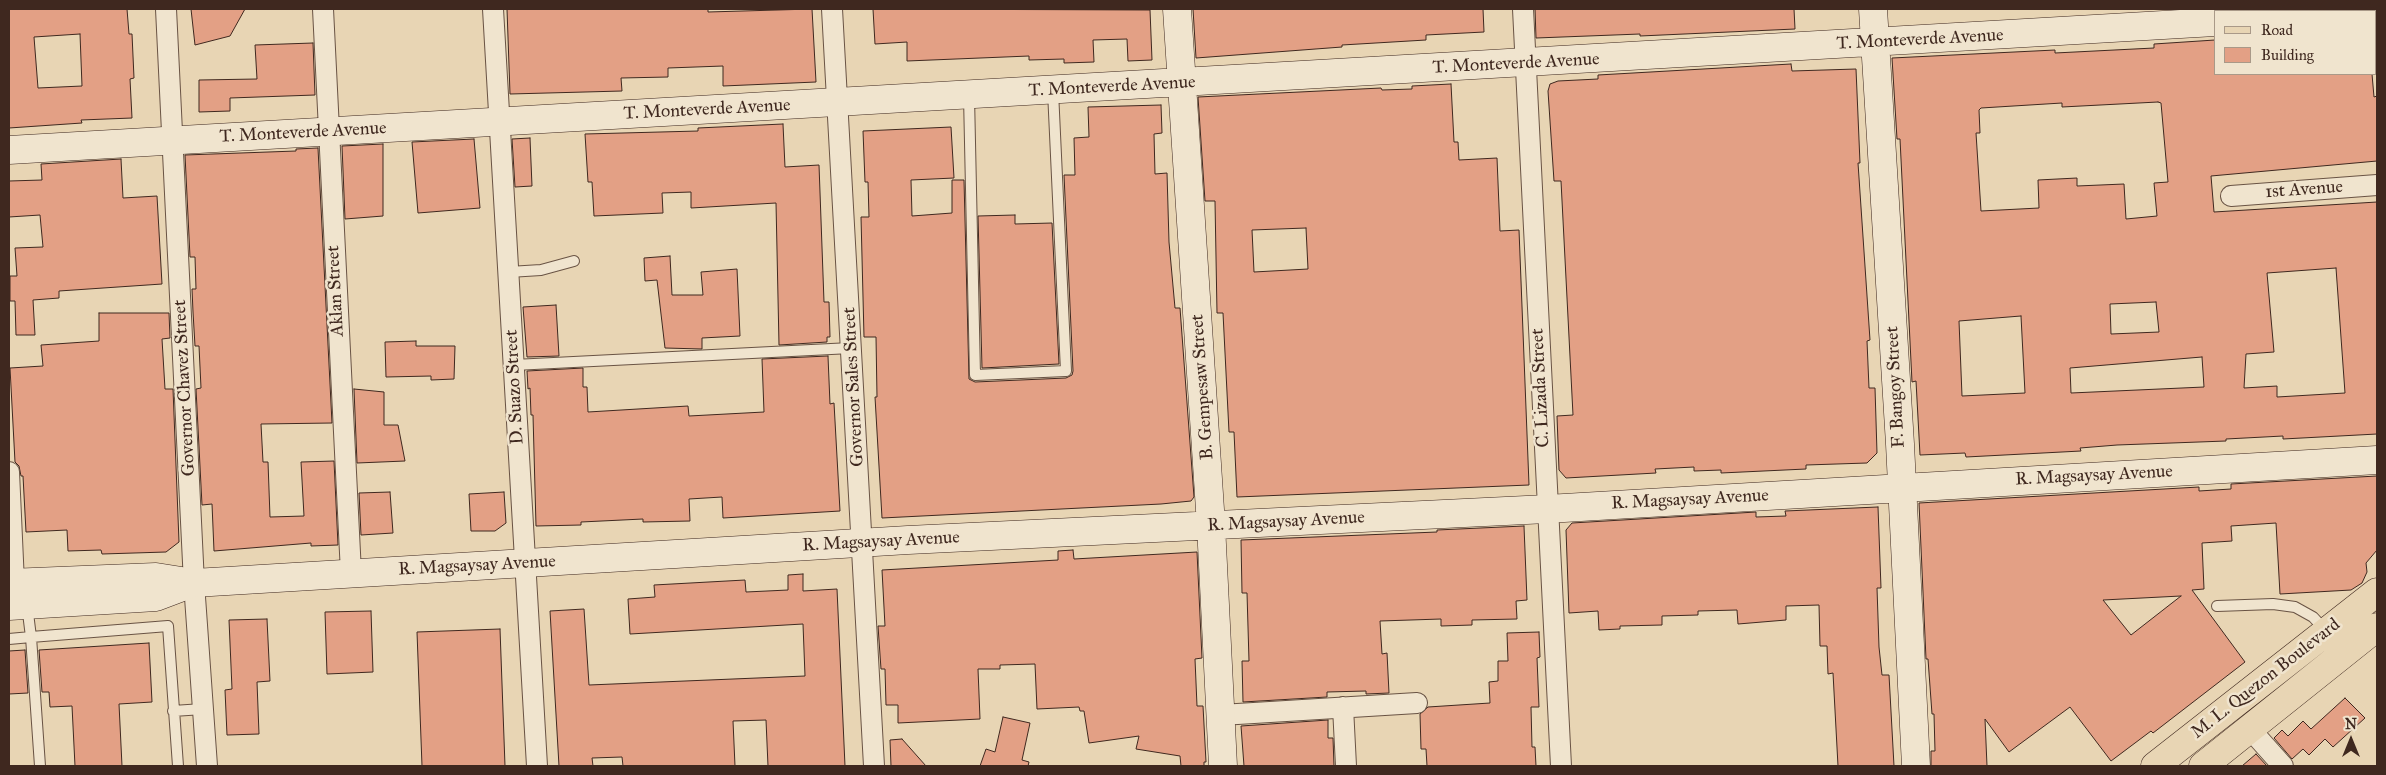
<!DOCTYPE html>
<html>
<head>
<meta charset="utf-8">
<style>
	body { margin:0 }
	#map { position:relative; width:2386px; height:775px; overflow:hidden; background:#e8d5b4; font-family:"IM FELL Great Primer",serif }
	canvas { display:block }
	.frame { position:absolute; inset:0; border:10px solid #3f281f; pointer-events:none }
	.legend { position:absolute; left:2214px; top:10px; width:162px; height:65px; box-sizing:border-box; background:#f0e4ce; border:1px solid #a99988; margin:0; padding:6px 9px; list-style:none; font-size:15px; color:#3f281f }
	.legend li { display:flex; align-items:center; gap:10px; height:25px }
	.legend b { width:25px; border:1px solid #a99988 }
	.north { position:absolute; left:2326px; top:715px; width:50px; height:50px; -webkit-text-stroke:4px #f0e4ce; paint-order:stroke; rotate:0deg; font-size:14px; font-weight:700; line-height:20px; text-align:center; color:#3f281f }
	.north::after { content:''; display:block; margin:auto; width:18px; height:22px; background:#3f281f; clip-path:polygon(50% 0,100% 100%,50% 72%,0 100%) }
</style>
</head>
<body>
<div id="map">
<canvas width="2386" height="775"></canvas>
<div class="frame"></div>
<ul class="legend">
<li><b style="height:6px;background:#e8d5b4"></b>Road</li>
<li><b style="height:14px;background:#e3a085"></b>Building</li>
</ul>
<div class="north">N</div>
</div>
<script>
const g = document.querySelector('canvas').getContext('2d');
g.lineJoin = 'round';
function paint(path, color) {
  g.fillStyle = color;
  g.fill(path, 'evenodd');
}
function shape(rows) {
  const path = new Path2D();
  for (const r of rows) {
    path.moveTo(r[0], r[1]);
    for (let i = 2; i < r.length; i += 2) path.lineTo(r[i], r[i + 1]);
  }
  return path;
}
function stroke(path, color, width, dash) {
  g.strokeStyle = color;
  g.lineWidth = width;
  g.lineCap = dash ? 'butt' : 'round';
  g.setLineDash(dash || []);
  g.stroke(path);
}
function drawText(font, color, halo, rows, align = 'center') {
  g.font = font + ' "IM FELL Great Primer",serif';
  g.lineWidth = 5;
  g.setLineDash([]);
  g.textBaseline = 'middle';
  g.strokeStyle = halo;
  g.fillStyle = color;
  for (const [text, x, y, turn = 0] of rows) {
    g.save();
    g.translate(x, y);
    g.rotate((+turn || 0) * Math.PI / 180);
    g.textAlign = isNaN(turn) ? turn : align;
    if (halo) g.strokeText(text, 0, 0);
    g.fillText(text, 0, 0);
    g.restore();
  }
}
const building = shape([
	[9,9,127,9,129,34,132,34,134,78,130,79,132,118,81,120,82,123,9,128,9,9],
	[80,34,82,86,38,88,34,37,80,34],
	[191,9,245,9,230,36,195,45,191,9],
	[507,9,708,9,708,12,812,9,816,82,723,86,723,66,668,68,668,77,621,78,622,91,510,94,507,9],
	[873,9,1150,10,1152,60,1128,61,1127,39,1093,40,1094,62,1064,63,1064,59,1029,60,1029,56,907,61,907,42,875,44,873,9],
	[1193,9,1483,9,1484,32,1426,35,1426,40,1342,45,1342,47,1196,58,1193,9],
	[1535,9,1794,9,1795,29,1640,36,1640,34,1536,38,1535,9],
	[2215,40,2215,74,2372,74,2374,97,2377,96,2377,161,2211,176,2214,212,2377,202,2377,434,2283,439,2283,436,2226,439,2226,441,2117,445,2080,448,2081,451,1966,457,1965,453,1920,455,1916,381,1912,382,1900,139,1897,139,1892,58,2055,50,2055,53,2154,48,2154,44,2215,40],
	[2158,102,2161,103,2168,182,2154,183,2157,216,2126,219,2124,184,2077,186,2077,178,2038,180,2039,208,1981,211,1976,133,1980,133,1979,110,1981,108,2062,103,2062,107,2158,102],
	[2336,268,2345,393,2277,397,2277,386,2244,388,2246,354,2274,352,2267,273,2336,268],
	[2156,302,2159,332,2111,334,2110,304,2156,302],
	[2021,316,2025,393,1962,396,1959,321,2021,316],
	[2202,357,2204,387,2071,393,2070,368,2202,357],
	[313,43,315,95,230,98,230,111,199,112,199,80,257,79,255,45,313,43],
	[1791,64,1792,71,1856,69,1860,163,1858,163,1870,340,1867,341,1869,388,1875,388,1877,453,1867,463,1806,465,1806,469,1721,473,1721,470,1694,471,1694,467,1655,469,1656,473,1566,478,1559,470,1557,416,1573,415,1561,181,1554,181,1548,91,1550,84,1558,81,1598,79,1598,75,1791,64],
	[1451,84,1454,142,1458,142,1459,160,1497,158,1500,231,1519,230,1529,485,1237,497,1234,432,1229,432,1223,313,1217,313,1215,201,1205,201,1198,97,1381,88,1382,90,1412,89,1412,86,1451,84],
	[1306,228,1308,269,1254,272,1252,230,1306,228],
	[1161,105,1162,133,1154,134,1155,174,1167,173,1169,242,1175,308,1180,308,1194,497,1191,501,1161,504,882,518,875,397,877,397,876,337,864,337,861,217,869,217,868,182,865,182,863,131,951,127,954,178,911,180,912,216,952,213,952,180,964,180,969,379,975,382,1066,378,1072,375,1073,371,1064,175,1075,175,1074,138,1089,137,1088,107,1161,105],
	[783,124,785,167,819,165,824,302,829,302,830,337,827,337,827,342,779,345,776,203,691,208,691,192,662,193,663,213,594,216,592,182,588,182,585,134,698,131,698,128,783,124],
	[530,138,532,186,515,187,512,139,530,138],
	[474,139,480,208,418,213,412,142,474,139],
	[383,144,383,216,345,219,342,146,383,144],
	[318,148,332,423,261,424,263,462,268,462,270,517,304,516,301,462,334,461,338,545,311,546,311,543,214,551,212,504,202,505,196,389,201,388,199,346,195,346,193,312,192,289,196,289,195,257,190,257,185,155,296,151,296,149,318,148],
	[121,159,123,198,157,196,162,284,59,291,59,298,33,300,35,335,16,335,15,301,10,301,10,276,17,276,15,248,43,247,40,215,9,217,9,181,42,180,41,164,121,159],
	[1015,215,1015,224,1052,223,1059,364,982,368,978,216,1015,215],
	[670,256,672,295,703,295,701,272,737,269,740,336,702,338,702,349,665,348,657,280,645,281,644,258,670,256],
	[556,305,559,356,527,357,523,307,556,305],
	[99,313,169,313,170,338,162,339,165,389,173,389,179,542,166,552,102,554,101,550,68,551,67,530,26,532,23,476,21,476,19,466,15,462,10,368,43,366,41,345,99,341,99,313],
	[416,341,416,346,455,346,454,379,431,380,431,376,386,377,385,342,416,341],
	[828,356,830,404,834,403,840,511,723,518,722,497,689,499,690,521,643,522,643,519,581,522,581,525,536,526,533,415,531,415,530,388,528,389,527,371,583,368,583,387,587,387,588,412,688,406,689,416,764,412,762,359,828,356],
	[354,389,384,392,384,425,398,425,405,461,357,463,354,389],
	[2377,476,2377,550,2366,563,2367,572,2362,583,2351,590,2280,594,2276,523,2231,526,2232,541,2202,543,2204,589,2192,590,2245,662,2153,733,2151,731,2111,761,2070,707,2009,752,1985,719,1987,766,1931,766,1931,751,1935,751,1934,714,1932,714,1928,659,1926,659,1919,503,2199,487,2199,491,2231,489,2231,484,2377,476],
	[2181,596,2131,635,2103,600,2181,596],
	[390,492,393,533,361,535,359,493,390,492],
	[504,492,506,523,495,531,471,531,469,494,504,492],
	[1878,507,1881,588,1877,588,1879,647,1882,675,1889,675,1894,766,1838,766,1833,673,1828,674,1827,646,1820,646,1819,605,1786,606,1786,620,1738,624,1737,610,1698,611,1698,615,1662,616,1662,625,1620,626,1620,629,1599,630,1598,611,1569,613,1566,530,1572,523,1756,512,1756,517,1786,516,1785,511,1878,507],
	[1524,526,1527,600,1516,601,1517,619,1472,620,1472,625,1441,626,1441,619,1380,621,1382,654,1387,653,1389,693,1366,694,1366,691,1327,692,1327,697,1243,702,1242,661,1249,661,1247,593,1242,593,1241,540,1437,532,1437,530,1524,526],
	[1073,550,1074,559,1197,552,1202,658,1195,659,1197,706,1203,706,1206,762,1204,762,1204,766,1181,766,1180,756,1136,749,1139,736,1089,743,1084,711,1080,711,1079,707,1037,709,1035,664,1000,665,1000,669,978,669,980,719,898,723,898,705,886,705,885,669,881,669,878,626,885,626,882,570,1058,560,1058,551,1073,550],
	[803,574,803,591,837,589,845,766,768,766,766,720,733,721,735,766,623,766,622,757,592,758,593,766,559,766,550,611,584,609,589,685,805,676,803,624,630,634,628,599,655,597,654,585,745,580,746,592,788,590,788,575,803,574],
	[371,611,373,672,327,674,325,612,371,611],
	[267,619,270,681,257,682,259,734,227,735,225,690,232,689,229,620,267,619],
	[500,629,505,766,422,766,417,632,500,629],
	[1539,632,1540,657,1537,658,1539,707,1531,707,1532,747,1535,747,1536,766,1427,766,1426,749,1421,749,1420,714,1428,707,1490,703,1489,682,1498,681,1498,661,1508,661,1507,633,1539,632],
	[149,643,152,702,119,704,122,766,75,766,72,706,50,707,49,692,42,692,39,650,149,643],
	[25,650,28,693,9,694,9,651,25,650],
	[2345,698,2365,718,2333,747,2325,739,2309,755,2303,749,2292,759,2274,738,2282,730,2288,736,2303,721,2311,729,2345,698],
	[1003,717,1030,723,1022,760,1029,762,1028,766,980,766,986,749,995,752,1003,717],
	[1328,720,1328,738,1333,738,1334,766,1244,766,1241,726,1328,720],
	[902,739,926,766,891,766,890,740,902,739],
	[2256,754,2267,766,2242,766,2256,754]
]);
const lane = shape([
	[969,96,975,375,1066,371,1053,91],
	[509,272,541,270,574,261],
	[514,365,851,348],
	[2217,606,2273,604,2295,607,2313,617,2327,632],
	[9,639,31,637,27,605],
	[173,711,203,709],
	[40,766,31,637,168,626,178,766]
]);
const street = shape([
	[166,9,194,583,207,766],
	[323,9,351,573],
	[493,9,537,766],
	[832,9,874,766],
	[1523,9,1561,766],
	[2231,196,2377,185],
	[9,472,14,583],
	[1343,707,1346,766],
	[1221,715,1417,703],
	[2250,729,2283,766]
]);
const secondary = shape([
	[1177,9,1211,525,1223,766],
	[1873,9,1900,444,1916,766],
	[2375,12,2377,12],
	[9,150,2215,22],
	[9,583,156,577,194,583,908,540,1547,509,2377,460],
	[9,606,156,597,193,583]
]);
const primary = shape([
	[2155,766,2377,592],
	[2203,766,2377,627]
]);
const streetNames = [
	["T. Monteverde Avenue",1920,40,-3],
	["T. Monteverde Avenue",1516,64,-3],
	["T. Monteverde Avenue",1112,87,-3],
	["T. Monteverde Avenue",707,110,-3],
	["T. Monteverde Avenue",303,133,-3],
	["1st Avenue",2304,190,-4],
	["Aklan Street",336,291,-93],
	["D. Suazo Street",515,387,-93],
	["Governor Sales Street",854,387,-93],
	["B. Gempesaw Street",1203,387,-94],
	["F. Bangoy Street",1896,387,-93],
	["Governor Chavez Street",185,388,-93],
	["C. Lizada Street",1541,388,-93],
	["R. Magsaysay Avenue",2094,476,-3],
	["R. Magsaysay Avenue",1690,500,-3],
	["R. Magsaysay Avenue",1286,522,-3],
	["R. Magsaysay Avenue",881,542,-3],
	["R. Magsaysay Avenue",477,566,-3],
	["M. L. Quezon Boulevard",2266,679,-38]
];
paint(building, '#e3a085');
stroke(building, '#3f281f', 1);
stroke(lane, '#695344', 12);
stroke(street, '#695344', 22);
stroke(secondary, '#3f281f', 29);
stroke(primary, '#3f281f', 29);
stroke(lane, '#f0e4ce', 10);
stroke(street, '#f0e4ce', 20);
stroke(secondary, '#f0e4ce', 28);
stroke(primary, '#e8d5b4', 28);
drawText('18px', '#3f281f', '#f0e4ce', streetNames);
</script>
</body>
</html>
